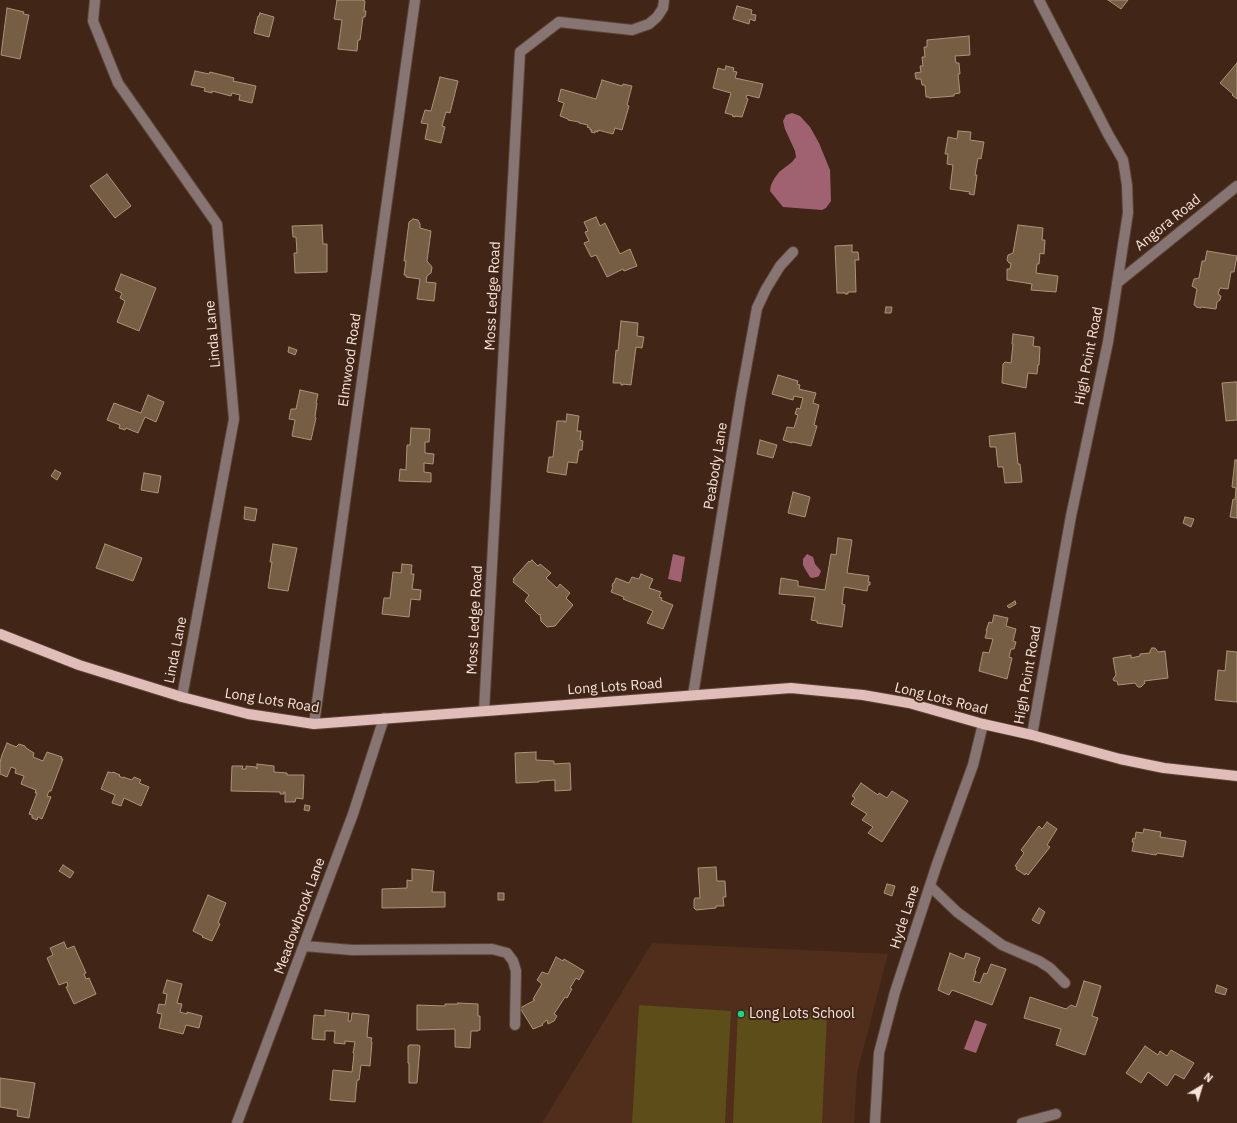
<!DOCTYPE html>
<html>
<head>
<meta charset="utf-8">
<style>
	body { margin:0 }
	#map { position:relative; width:1237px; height:1123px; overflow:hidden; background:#412617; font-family:"IBM Plex Sans",sans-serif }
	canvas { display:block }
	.north { position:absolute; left:1181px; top:1067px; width:40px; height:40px; -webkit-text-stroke:3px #412617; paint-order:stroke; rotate:38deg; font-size:11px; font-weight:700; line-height:16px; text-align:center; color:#f7e4db }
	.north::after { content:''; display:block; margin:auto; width:14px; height:18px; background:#f7e4db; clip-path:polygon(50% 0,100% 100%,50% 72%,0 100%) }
</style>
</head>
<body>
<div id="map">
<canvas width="1237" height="1123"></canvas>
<div class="north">N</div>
</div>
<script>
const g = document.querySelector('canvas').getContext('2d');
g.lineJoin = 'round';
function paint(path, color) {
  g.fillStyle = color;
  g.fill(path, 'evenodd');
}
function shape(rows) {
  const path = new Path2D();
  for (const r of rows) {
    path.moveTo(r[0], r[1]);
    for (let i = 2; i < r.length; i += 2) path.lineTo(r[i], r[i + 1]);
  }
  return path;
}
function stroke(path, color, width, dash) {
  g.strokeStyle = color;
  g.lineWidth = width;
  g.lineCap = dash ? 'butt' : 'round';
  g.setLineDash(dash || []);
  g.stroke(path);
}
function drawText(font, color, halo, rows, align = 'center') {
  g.font = font + ' "IBM Plex Sans",sans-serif';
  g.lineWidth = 4;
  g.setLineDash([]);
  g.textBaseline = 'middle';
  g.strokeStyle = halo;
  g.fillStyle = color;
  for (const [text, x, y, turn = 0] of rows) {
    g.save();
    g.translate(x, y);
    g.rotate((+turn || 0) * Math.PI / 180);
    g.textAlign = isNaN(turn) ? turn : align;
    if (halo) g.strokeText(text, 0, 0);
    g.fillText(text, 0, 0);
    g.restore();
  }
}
const built = shape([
	[652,943,888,954,857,1073,854,1123,542,1123]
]);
const green = shape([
	[639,1005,731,1011,725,1123,632,1123],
	[738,1010,827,1015,822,1123,733,1123]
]);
const water = shape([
	[792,113,800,116,810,127,819,143,830,170,831,201,826,208,822,210,783,207,770,191,771,185,774,179,779,172,792,162,796,157,795,151,785,129,783,121,786,115],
	[673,554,685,557,681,582,668,579],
	[807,554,813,557,815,564,821,571,819,576,817,577,812,578,810,577,805,569,803,565,803,559],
	[975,1020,987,1024,976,1053,964,1049]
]);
const building = shape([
	[337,0,362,0,365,1,364,11,366,11,365,17,363,17,360,40,358,40,357,51,338,49,342,20,334,19,337,0],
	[1108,0,1128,0,1121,9,1108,0],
	[737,6,752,10,751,14,756,15,755,21,750,19,749,24,733,19,737,6],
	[7,8,24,12,23,14,29,15,20,59,1,55,7,8],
	[260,13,274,17,269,37,254,33,258,16,259,16,260,13],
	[969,36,970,55,955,56,956,63,959,63,960,74,958,74,960,93,954,94,954,96,929,98,929,97,926,97,925,85,922,85,921,79,916,79,915,73,921,72,920,66,923,66,922,57,925,57,924,47,927,47,927,40,969,36],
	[1237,63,1237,99,1232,95,1233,94,1220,83,1237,63],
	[726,66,734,68,733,71,737,72,735,78,763,84,759,98,747,95,746,98,748,99,742,117,735,116,735,117,732,116,733,115,725,113,731,93,713,88,718,68,725,70,726,66],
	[195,71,209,74,210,72,234,78,233,81,256,86,252,103,239,100,240,95,232,93,231,96,212,91,212,93,204,91,205,88,191,85,195,71],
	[440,77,458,81,450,113,446,112,442,126,445,127,441,143,425,139,428,124,421,123,425,110,431,111,440,77],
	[602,80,622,86,623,84,632,86,627,105,629,106,622,130,615,128,613,134,598,130,598,132,595,131,595,133,591,132,592,130,590,130,590,128,587,127,588,125,579,123,579,122,568,120,568,119,560,116,564,103,558,101,561,89,596,99,602,80],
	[958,131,971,132,970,140,984,142,981,159,978,158,975,175,977,175,974,195,969,194,970,192,950,189,953,165,947,164,948,154,945,154,948,137,957,139,958,131],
	[107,174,131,206,115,218,90,186,107,174],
	[596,217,600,226,605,223,620,254,630,249,637,266,624,271,623,269,607,277,596,255,591,257,584,243,589,241,585,232,588,231,584,222,596,217],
	[413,219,418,220,420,224,420,228,431,231,427,261,432,267,431,273,427,276,426,282,436,283,434,301,417,299,420,279,406,277,406,275,404,275,406,261,404,261,409,222,413,219],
	[322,225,323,244,327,244,327,272,295,273,294,253,297,253,296,237,293,237,292,226,322,225],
	[1018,225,1043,228,1042,240,1045,240,1044,254,1040,253,1039,264,1037,264,1036,273,1058,276,1056,292,1031,290,1032,284,1007,280,1007,269,1010,269,1011,263,1009,263,1007,260,1008,255,1013,253,1018,225],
	[852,245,852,252,858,252,859,260,855,260,856,292,848,292,848,294,845,294,845,293,837,293,835,246,852,245],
	[1207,251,1237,256,1234,272,1231,272,1228,289,1220,288,1218,294,1221,296,1220,300,1217,302,1216,309,1201,307,1201,308,1196,307,1196,306,1194,305,1197,289,1192,286,1194,279,1199,278,1202,261,1205,261,1207,251],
	[121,274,156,288,139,331,117,322,125,301,120,298,122,293,115,290,121,274],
	[886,307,892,307,891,313,885,313,886,307],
	[621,321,638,323,637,336,644,337,642,348,636,347,631,385,623,384,623,385,621,385,621,383,613,383,616,350,618,351,621,321],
	[1013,334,1034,337,1033,346,1040,347,1039,365,1038,365,1037,374,1028,373,1026,388,1002,383,1003,364,1005,362,1011,363,1013,344,1012,344,1013,334],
	[289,347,297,350,295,355,288,352,289,347],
	[778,375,798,381,797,384,800,385,799,389,816,393,813,403,819,405,814,425,817,426,811,446,792,442,792,443,783,440,787,427,794,428,798,415,795,414,797,408,800,409,803,398,794,396,793,400,772,394,778,375],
	[1235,382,1237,382,1237,420,1226,421,1222,383,1235,382],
	[300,390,318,394,316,403,317,403,315,417,316,418,311,440,292,436,295,420,289,419,291,409,296,409,300,390],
	[148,395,164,402,156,422,145,417,138,433,126,428,125,430,119,428,120,425,107,420,114,403,141,413,148,395],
	[567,414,579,416,577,431,581,431,580,440,583,441,582,450,579,450,577,463,568,462,566,475,547,472,549,457,553,457,557,421,565,421,564,422,566,422,567,414],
	[411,428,430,429,429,442,425,442,425,453,434,454,433,464,424,463,424,472,431,473,431,482,399,481,400,469,406,470,407,445,410,445,411,428],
	[1015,433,1018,464,1020,464,1022,482,1005,483,1003,467,998,467,996,447,990,447,989,436,1015,433],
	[760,440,777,445,773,458,757,454,760,440],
	[1235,460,1237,460,1237,518,1230,517,1233,499,1235,500,1236,488,1232,487,1235,460],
	[55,470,61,473,57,480,51,476,55,470],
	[144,473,161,476,158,493,141,490,144,473],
	[793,492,810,497,805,517,788,513,793,492],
	[245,507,257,509,255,521,244,519,245,507],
	[1185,517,1194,519,1191,527,1183,523,1185,517],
	[838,538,852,540,847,573,869,576,868,582,870,582,870,585,868,585,867,591,844,587,842,604,845,605,842,627,817,623,817,621,811,620,815,597,779,594,781,578,798,581,798,586,825,590,831,554,836,555,838,538],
	[105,544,142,558,133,581,96,568,105,544],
	[273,544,297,548,288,591,268,588,272,562,270,562,273,544],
	[532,560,538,566,540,564,551,573,546,578,557,588,560,584,570,593,566,598,573,605,555,626,547,627,541,621,540,614,539,615,525,601,529,595,513,582,514,580,513,579,529,561,530,562,532,560],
	[402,564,412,565,411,574,414,574,412,589,421,590,420,600,411,599,409,617,382,614,384,598,390,598,393,572,401,573,402,564],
	[641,574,653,579,649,588,661,592,659,597,662,598,661,600,673,605,663,629,647,623,653,611,623,599,624,597,611,592,613,587,612,586,613,583,614,583,616,578,629,583,632,577,639,579,641,574],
	[1015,601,1016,604,1009,608,1007,606,1015,601],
	[994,615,1008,618,1006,626,1016,629,1013,641,1016,642,1014,649,1011,649,1009,657,1012,658,1007,679,979,671,983,652,989,653,993,639,985,638,987,631,986,631,989,622,992,623,994,615],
	[1152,648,1155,648,1158,652,1165,651,1168,678,1144,681,1145,683,1141,687,1138,687,1135,683,1118,685,1117,681,1114,681,1113,679,1116,675,1113,658,1131,655,1131,658,1140,656,1140,654,1150,653,1150,651,1152,648],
	[1227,651,1237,652,1237,702,1215,700,1218,670,1225,671,1227,651],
	[7,743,16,747,19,744,25,746,26,748,34,753,33,757,43,761,47,752,62,757,61,759,63,759,51,791,49,791,47,796,51,797,42,819,38,817,37,820,32,818,32,815,29,814,37,793,35,793,36,790,21,784,24,776,15,773,16,769,11,767,7,777,0,774,0,762,2,755,7,743],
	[536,752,536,760,554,761,554,764,570,763,571,790,555,791,555,780,539,781,539,782,516,783,515,753,536,752],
	[257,764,274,766,274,772,287,773,287,775,304,775,303,799,296,798,295,802,285,802,285,792,284,792,284,794,280,794,280,792,231,791,232,766,243,766,242,769,246,769,246,766,256,767,257,769,257,764],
	[108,772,112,773,113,772,120,775,119,776,123,778,123,777,132,780,134,777,141,780,139,783,149,787,141,806,124,798,121,806,112,803,115,795,101,789,108,772],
	[861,783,878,795,879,793,887,798,892,791,908,801,882,842,868,833,873,827,862,820,867,814,851,804,855,798,852,796,861,783],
	[305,805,310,806,309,811,304,810,305,805],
	[1047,822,1057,829,1047,845,1050,847,1028,875,1026,873,1025,875,1016,869,1017,867,1015,866,1024,853,1021,850,1039,826,1042,829,1047,822],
	[1144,829,1161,832,1160,837,1186,841,1183,857,1157,853,1156,855,1132,851,1134,842,1132,842,1133,838,1135,839,1136,832,1143,833,1144,829],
	[63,865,74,872,70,878,59,871,63,865],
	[716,867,717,881,725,881,726,897,723,897,724,906,716,906,716,908,696,910,694,908,694,900,695,898,700,898,698,868,716,867],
	[412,869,434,871,432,892,445,892,445,907,382,908,382,889,407,888,407,880,412,881,412,869],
	[887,884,895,886,892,896,884,893,887,884],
	[498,893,504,893,504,900,498,900,498,893],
	[208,895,226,903,218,923,220,924,212,941,202,937,203,936,193,931,208,895],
	[1039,908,1045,912,1039,924,1032,920,1039,908],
	[64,942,67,949,74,946,86,973,84,974,86,979,89,978,96,994,74,1004,66,987,68,986,67,982,59,985,47,958,53,955,50,948,64,942],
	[950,953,964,959,966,953,980,958,975,971,976,971,973,981,980,983,984,973,987,974,991,964,1006,969,992,1005,952,990,949,995,938,990,950,953],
	[556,957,563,961,564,959,584,971,579,980,576,978,570,988,572,989,567,998,565,997,554,1014,557,1016,554,1021,548,1024,547,1020,542,1024,543,1025,533,1029,520,1008,535,1000,533,999,542,984,537,980,542,972,548,974,556,957],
	[167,980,182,984,177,1003,182,1004,180,1012,187,1014,187,1012,202,1016,199,1028,186,1025,183,1034,159,1028,162,1014,157,1013,159,1004,165,1005,167,994,163,993,167,980],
	[1084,981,1101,986,1092,1016,1098,1018,1085,1055,1056,1045,1061,1029,1024,1018,1030,997,1066,1009,1071,1005,1076,1007,1084,981],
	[1217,985,1227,989,1225,995,1215,992,1217,985],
	[458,1003,478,1004,478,1016,480,1016,480,1030,478,1030,478,1031,471,1031,470,1048,455,1047,455,1029,417,1030,417,1005,445,1006,445,1004,458,1004,458,1003],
	[325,1010,349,1013,348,1021,351,1021,352,1013,369,1015,367,1037,372,1038,371,1041,372,1042,370,1066,361,1065,359,1080,357,1080,355,1102,330,1100,333,1070,352,1072,354,1054,353,1053,355,1042,345,1041,345,1044,334,1043,335,1031,325,1031,325,1040,312,1039,314,1015,325,1016,325,1010],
	[410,1045,418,1045,420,1046,417,1083,409,1083,409,1063,408,1063,408,1046,410,1045],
	[1145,1046,1158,1055,1160,1051,1167,1056,1171,1050,1194,1063,1184,1079,1175,1074,1167,1086,1148,1072,1141,1083,1126,1073,1145,1046],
	[0,1078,35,1083,29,1118,17,1116,18,1110,0,1107,0,1078]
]);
const minor = shape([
	[95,0,93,21,118,83,217,224,234,419,182,697],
	[1117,283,1237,186],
	[693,695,741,396,757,308,766,289,780,266,793,252],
	[484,711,520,52,559,22,632,30,649,24,657,17,663,8,664,0],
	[314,724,415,0],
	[1032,735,1071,516,1108,342,1128,213,1127,185,1123,160,1108,134,1039,0],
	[930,886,957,912,1002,945,1039,961,1050,968,1065,983],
	[304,946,352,950,492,949,507,953,513,961,516,971,515,1025],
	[237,1123,353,814,384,718],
	[875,1123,879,1053,895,992,937,864,973,765,983,724],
	[1022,1123,1056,1114]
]);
const major = shape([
	[0,634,79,665,182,697,248,714,314,724,791,688,863,695,909,703,983,724,1032,735,1120,759,1164,768,1237,776]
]);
const markers = [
	[741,1014,4,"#15d989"]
];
const streetNames = [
	["Angora Road",1168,223,-39],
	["Moss Ledge Road",493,296,-87],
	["Linda Lane",213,334,-95],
	["High Point Road",1089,356,-79],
	["Elmwood Road",350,360,-82],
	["Peabody Lane",716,466,-81],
	["Moss Ledge Road",475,620,-87],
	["Linda Lane",176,650,-79],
	["High Point Road",1028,675,-80],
	["Long Lots Road",615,687,-4],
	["Long Lots Road",941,699,14],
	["Long Lots Road",272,701,9],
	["Meadowbrook Lane",300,916,-70],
	["Hyde Lane",905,917,-72]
];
const poiNames = [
	["Long Lots School",749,1014]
];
paint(built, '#502e1b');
paint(green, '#5d4d18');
paint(water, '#a06170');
paint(building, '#755e44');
stroke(building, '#ac9478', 1);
stroke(minor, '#5e4436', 12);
stroke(major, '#5e4436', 12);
stroke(minor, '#867573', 10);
stroke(major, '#e0bdb9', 10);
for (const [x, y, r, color] of markers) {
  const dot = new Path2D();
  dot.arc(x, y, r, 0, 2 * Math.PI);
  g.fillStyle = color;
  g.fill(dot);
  stroke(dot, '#412617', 1.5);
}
drawText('14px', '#f7e4db', '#412617', streetNames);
drawText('14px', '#f7e4db', '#412617', poiNames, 'left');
</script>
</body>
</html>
